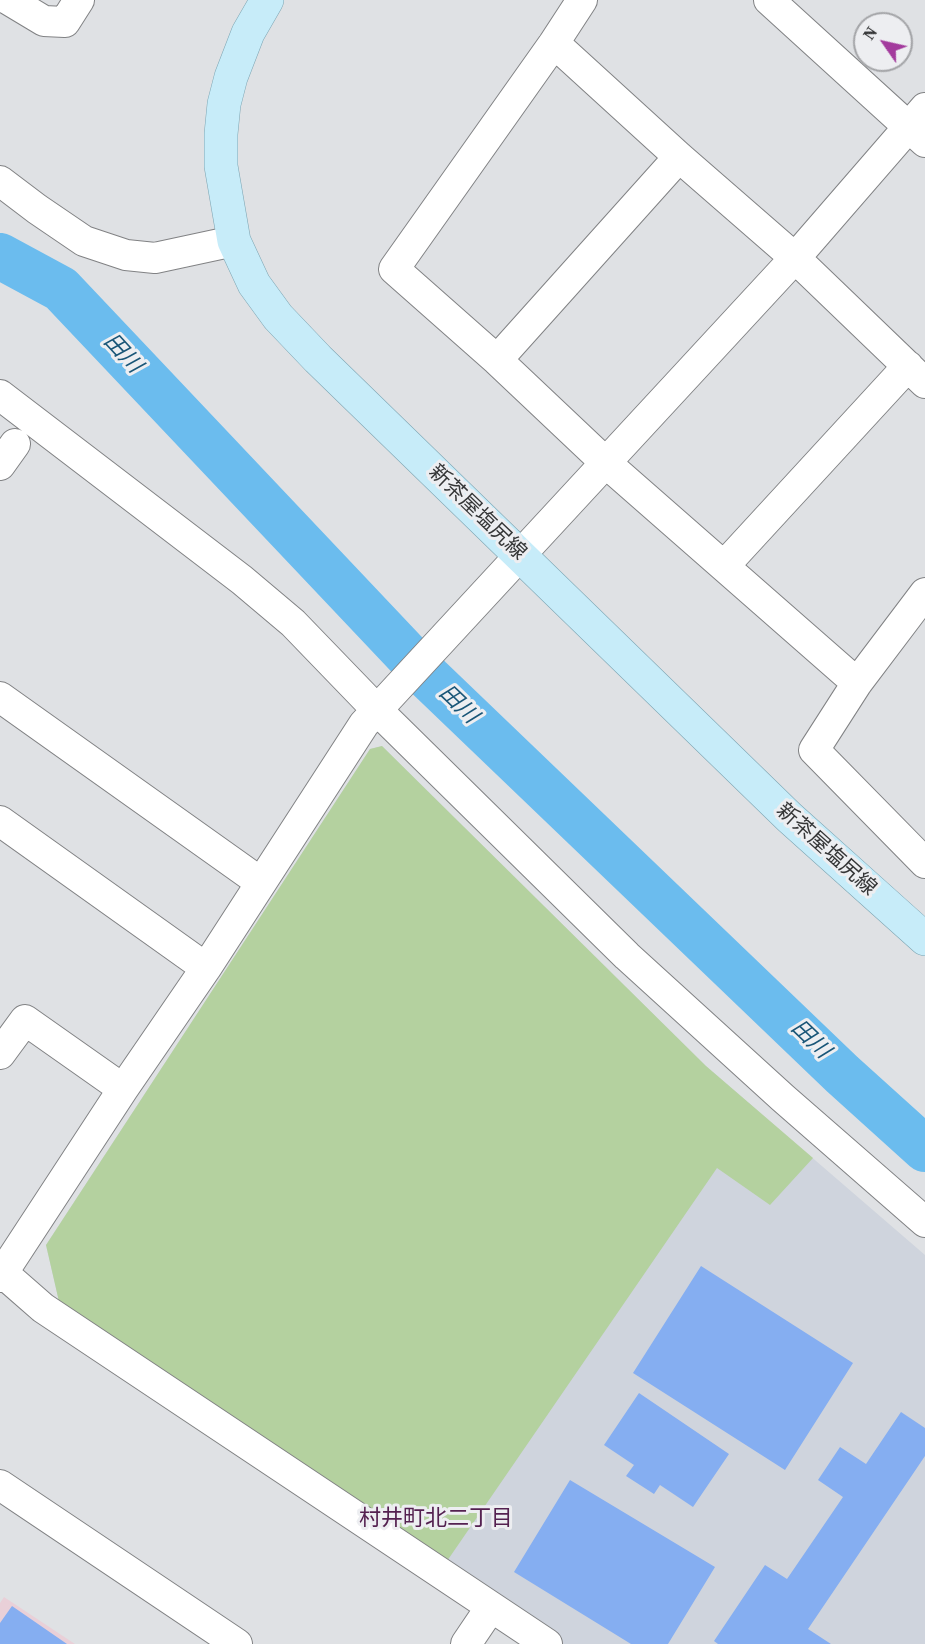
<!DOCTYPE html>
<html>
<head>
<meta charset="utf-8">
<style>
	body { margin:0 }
	#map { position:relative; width:925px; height:1644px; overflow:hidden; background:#dfe1e4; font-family:"Source Serif 4",serif }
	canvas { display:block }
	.north { position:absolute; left:853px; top:12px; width:60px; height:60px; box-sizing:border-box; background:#edeef1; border:2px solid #a3a4a7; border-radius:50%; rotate:304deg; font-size:16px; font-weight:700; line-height:24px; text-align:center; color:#353637 }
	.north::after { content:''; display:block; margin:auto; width:21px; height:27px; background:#a33b9d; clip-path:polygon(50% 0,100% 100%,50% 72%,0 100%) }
</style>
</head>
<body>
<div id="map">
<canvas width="925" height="1644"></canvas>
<div class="north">N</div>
</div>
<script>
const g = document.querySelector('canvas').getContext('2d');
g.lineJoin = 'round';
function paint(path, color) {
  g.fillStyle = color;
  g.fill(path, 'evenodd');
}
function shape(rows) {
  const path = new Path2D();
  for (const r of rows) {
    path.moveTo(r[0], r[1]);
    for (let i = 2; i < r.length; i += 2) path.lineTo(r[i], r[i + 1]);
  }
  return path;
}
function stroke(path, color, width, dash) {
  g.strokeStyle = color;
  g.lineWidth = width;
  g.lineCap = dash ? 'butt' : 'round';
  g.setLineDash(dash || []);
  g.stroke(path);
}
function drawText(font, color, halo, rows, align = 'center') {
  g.font = font + ' "Source Serif 4","Noto Sans JP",serif';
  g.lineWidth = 6;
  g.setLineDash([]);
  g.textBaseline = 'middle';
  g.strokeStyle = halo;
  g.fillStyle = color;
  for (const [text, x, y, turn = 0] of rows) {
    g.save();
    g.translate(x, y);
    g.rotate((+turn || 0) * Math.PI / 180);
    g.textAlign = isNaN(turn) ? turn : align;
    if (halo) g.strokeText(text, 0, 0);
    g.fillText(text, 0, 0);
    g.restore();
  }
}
const commercial = shape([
	[4,1597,75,1644,0,1644,0,1603]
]);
const built = shape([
	[382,746,706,1066,925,1255,925,1644,563,1644,60,1306,46,1245,370,749]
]);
const green = shape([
	[382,746,706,1066,813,1158,770,1205,717,1168,445,1564,60,1306,46,1245,370,749]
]);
const river = shape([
	[0,256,61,289,429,678,842,1074,925,1149]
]);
const building = shape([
	[701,1266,853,1363,785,1470,633,1373],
	[639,1393,729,1454,693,1507,660,1485,654,1494,626,1476,634,1465,604,1445],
	[901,1412,925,1428,925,1456,808,1629,831,1644,718,1644,714,1641,765,1565,787,1579,843,1497,818,1480,840,1447,866,1464],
	[570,1480,715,1567,668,1644,631,1644,514,1572],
	[12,1606,67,1644,0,1644,0,1623]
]);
const minor = shape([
	[9,0,44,21,65,22,79,0],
	[582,0,554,43,394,269,497,360,606,463,857,683],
	[769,0,925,142],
	[554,43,679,157,795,258,925,383],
	[0,181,37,209,84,241,126,255,155,258,234,241],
	[497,360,679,157],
	[0,395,242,580,293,623,377,710,627,956,783,1098,925,1222],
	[0,465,15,444],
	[724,566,908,366],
	[925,593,857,683,814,750,925,863],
	[0,697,260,882],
	[0,821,206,968],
	[0,1054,25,1020,123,1089],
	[3,1273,43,1308,547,1644],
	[0,1277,123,1089,206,968,364,724,795,258,925,108],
	[0,1485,237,1644],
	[466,1644,491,1607]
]);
const major = shape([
	[267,0,248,33,231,77,224,104,221,134,221,166,234,241,254,284,278,317,318,359,789,817,925,939]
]);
const streetNames = [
	["新茶屋塩尻線",477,513,44],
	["新茶屋塩尻線",826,850,42]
];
const waterNames = [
	["田川",122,354,47],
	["田川",458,705,44],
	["田川",810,1040,44]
];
const neighbourhoodNames = [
	["村井町北二丁目",436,1519]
];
paint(commercial, '#e9d0d8');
paint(built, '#cfd4dd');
paint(green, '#b4d19f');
stroke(river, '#6bbcee', 46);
paint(building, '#85aef1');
stroke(minor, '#818284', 32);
stroke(major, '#7ca4b2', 34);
stroke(minor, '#fff', 30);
stroke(major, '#c7ecf9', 33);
drawText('21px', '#353637', '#edeef1', streetNames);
drawText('italic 22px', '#195678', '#edeef1', waterNames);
drawText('22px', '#542150', '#edeef1', neighbourhoodNames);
</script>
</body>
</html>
